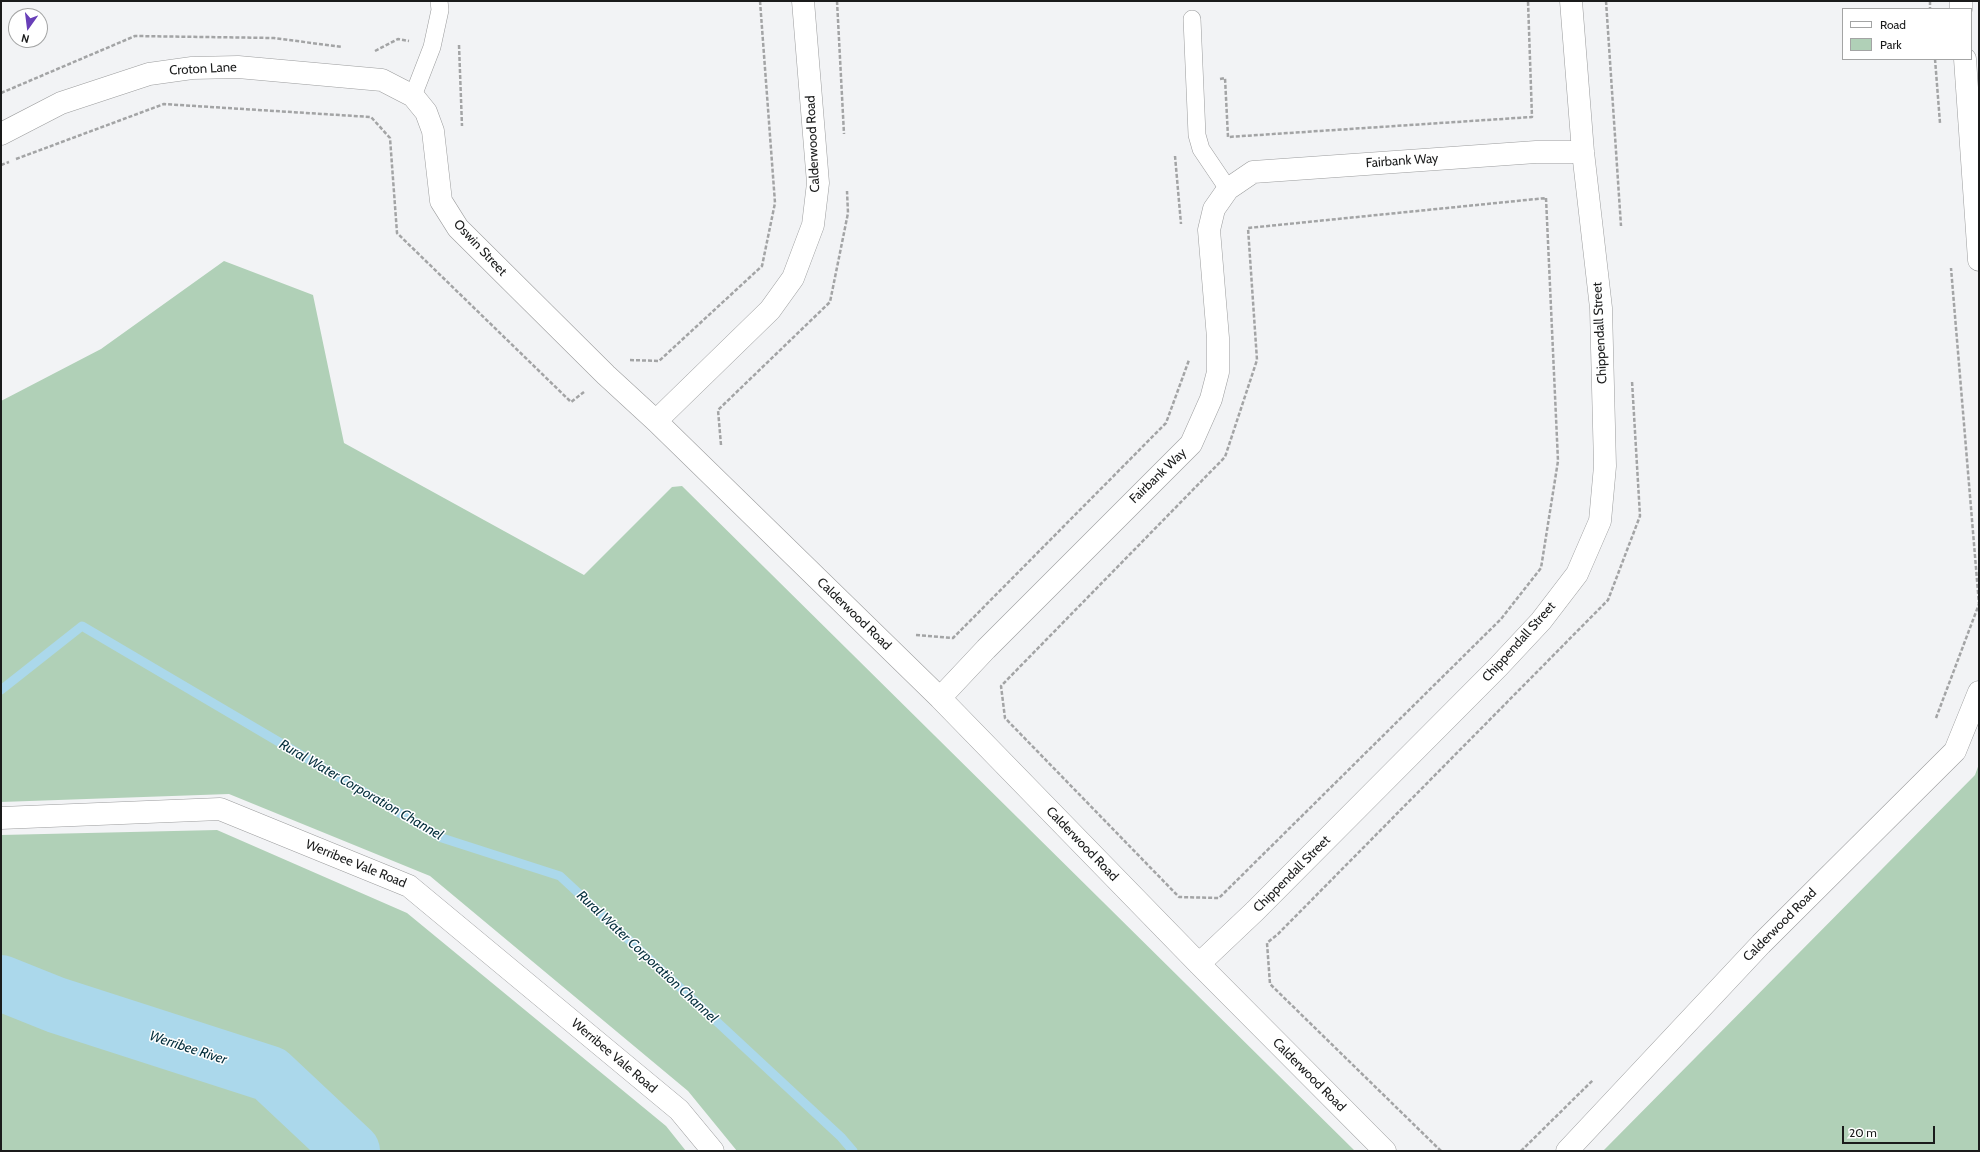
<!DOCTYPE html>
<html>
<head>
<meta charset="utf-8">
<style>
	body { margin:0 }
	#map { position:relative; width:1980px; height:1152px; overflow:hidden; background:#f2f3f5; font-family:Cabin,sans-serif }
	canvas { display:block }
	.frame { position:absolute; inset:0; border:2px solid #1a1b1b; pointer-events:none }
	.legend { position:absolute; left:1842px; top:8px; width:130px; height:52px; box-sizing:border-box; background:#fff; border:1px solid #a3a4a4; margin:0; padding:5px 7px; list-style:none; font-size:12px; color:#1a1b1b }
	.legend li { display:flex; align-items:center; gap:8px; height:20px }
	.legend b { width:20px; border:1px solid #a3a4a4 }
	.north { position:absolute; left:8px; top:8px; width:40px; height:40px; box-sizing:border-box; background:#fff; border:1px solid #a3a4a4; border-radius:50%; rotate:194deg; font-size:11px; font-weight:700; line-height:16px; text-align:center; color:#1a1b1b }
	.north::after { content:''; display:block; margin:auto; width:14px; height:18px; background:#683fb8; clip-path:polygon(50% 0,100% 100%,50% 72%,0 100%) }
	.scale { position:absolute; left:1842px; top:1126px; width:93px; height:18px; box-sizing:border-box; border:2px solid #1a1b1b; border-top:0; padding-left:5px; font-size:12px; line-height:14px; white-space:nowrap; color:#1a1b1b; -webkit-text-stroke:3px #fff; paint-order:stroke }
</style>
</head>
<body>
<div id="map">
<canvas width="1980" height="1152"></canvas>
<div class="frame"></div>
<ul class="legend">
<li><b style="height:5px;background:#fff"></b>Road</li>
<li><b style="height:11px;background:#b0d0b7"></b>Park</li>
</ul>
<div class="north">N</div>
<div class="scale">20 m</div>
</div>
<script>
const g = document.querySelector('canvas').getContext('2d');
g.lineJoin = 'round';
function paint(path, color) {
  g.fillStyle = color;
  g.fill(path, 'evenodd');
}
function shape(rows) {
  const path = new Path2D();
  for (const r of rows) {
    path.moveTo(r[0], r[1]);
    for (let i = 2; i < r.length; i += 2) path.lineTo(r[i], r[i + 1]);
  }
  return path;
}
function stroke(path, color, width, dash) {
  g.strokeStyle = color;
  g.lineWidth = width;
  g.lineCap = dash ? 'butt' : 'round';
  g.setLineDash(dash || []);
  g.stroke(path);
}
function drawText(font, color, halo, rows, align = 'center') {
  g.font = font + ' Cabin,sans-serif';
  g.lineWidth = 3;
  g.setLineDash([]);
  g.textBaseline = 'middle';
  g.strokeStyle = halo;
  g.fillStyle = color;
  for (const [text, x, y, turn = 0] of rows) {
    g.save();
    g.translate(x, y);
    g.rotate((+turn || 0) * Math.PI / 180);
    g.textAlign = isNaN(turn) ? turn : align;
    if (halo) g.strokeText(text, 0, 0);
    g.fillText(text, 0, 0);
    g.restore();
  }
}
const green = shape([
	[224,261,313,295,344,443,584,575,672,487,682,486,1355,1151,737,1151,688,1091,430,876,229,794,1,802,1,401,101,349],
	[1979,764,1979,1151,1603,1151,1975,775],
	[217,830,407,913,666,1126,686,1151,1,1151,1,835]
]);
const stream = shape([
	[1,690,82,626,442,838,560,876,841,1137,853,1151]
]);
const river = shape([
	[1,983,56,1005,270,1074,352,1151]
]);
const path = shape([
	[837,1,844,134],
	[1606,1,1621,226],
	[1930,1,1930,9],
	[459,45,462,126],
	[375,51,398,39,409,41],
	[1935,59,1940,123],
	[1220,79,1225,78,1228,137,1532,117,1528,1],
	[1,93,135,36,274,38,342,47],
	[1175,156,1181,224],
	[16,159,164,104,371,117,390,138,397,233,571,402,584,392],
	[1,165,9,162],
	[1546,198,1558,461,1541,568,1501,619,1219,898,1179,897,1005,718,1001,686,1225,457,1257,360,1248,228,1546,198],
	[630,360,659,361,762,266,775,203,760,1],
	[721,445,718,410,830,302,848,213,847,191],
	[916,635,953,638,964,627,1166,423,1189,360],
	[1936,718,1979,604,1951,268],
	[1441,1151,1270,984,1267,943,1278,934,1608,600,1640,516,1632,381],
	[1521,1151,1593,1080]
]);
const service = shape([
	[1192,19,1197,135,1201,149,1228,189],
	[413,96,432,47,440,10,439,1]
]);
const minor = shape([
	[803,1,818,183,813,225,793,278,770,310,656,421,940,698,1199,964,1385,1151],
	[1961,1,1961,9],
	[1965,59,1979,260],
	[1,134,61,103,149,74,192,68,238,67,382,80,413,96,426,112,433,131,441,201,458,228,606,375,656,421],
	[940,698,986,649,1191,444,1211,399,1218,372,1218,338,1209,230,1214,209,1228,189,1253,172,1536,152,1583,152],
	[1,818,220,809,409,886,679,1110,713,1151],
	[1199,964,1255,911,1498,667,1541,621,1577,574,1600,521,1605,466,1601,308,1583,152,1571,1],
	[1567,1151,1761,944,1955,751,1979,692]
]);
const streetNames = [
	["Croton Lane",203,69,-3],
	["Calderwood Road",813,144,-93],
	["Fairbank Way",1402,161,-4],
	["Oswin Street",480,248,47],
	["Chippendall Street",1600,333,-93],
	["Fairbank Way",1158,476,-44],
	["Calderwood Road",854,614,44],
	["Chippendall Street",1519,642,-48],
	["Calderwood Road",1082,844,46],
	["Werribee Vale Road",356,864,22],
	["Chippendall Street",1292,874,-45],
	["Calderwood Road",1780,925,-45],
	["Werribee Vale Road",614,1056,40],
	["Calderwood Road",1309,1075,45]
];
const waterNames = [
	["Rural Water Corporation Channel",361,790,30],
	["Rural Water Corporation Channel",647,957,43],
	["Werribee River",188,1048,18]
];
paint(green, '#b0d0b7');
stroke(stream, '#abd8eb', 9);
stroke(river, '#abd8eb', 56);
stroke(service, '#9b9c9d', 18);
stroke(minor, '#9b9c9d', 23);
stroke(path, '#a3a4a5', 2.5, [4, 2]);
stroke(service, '#fff', 17);
stroke(minor, '#fff', 22);
drawText('13px', '#1a1b1b', '#fff', streetNames);
drawText('italic 14px', '#06303e', '#fff', waterNames);
</script>
</body>
</html>
